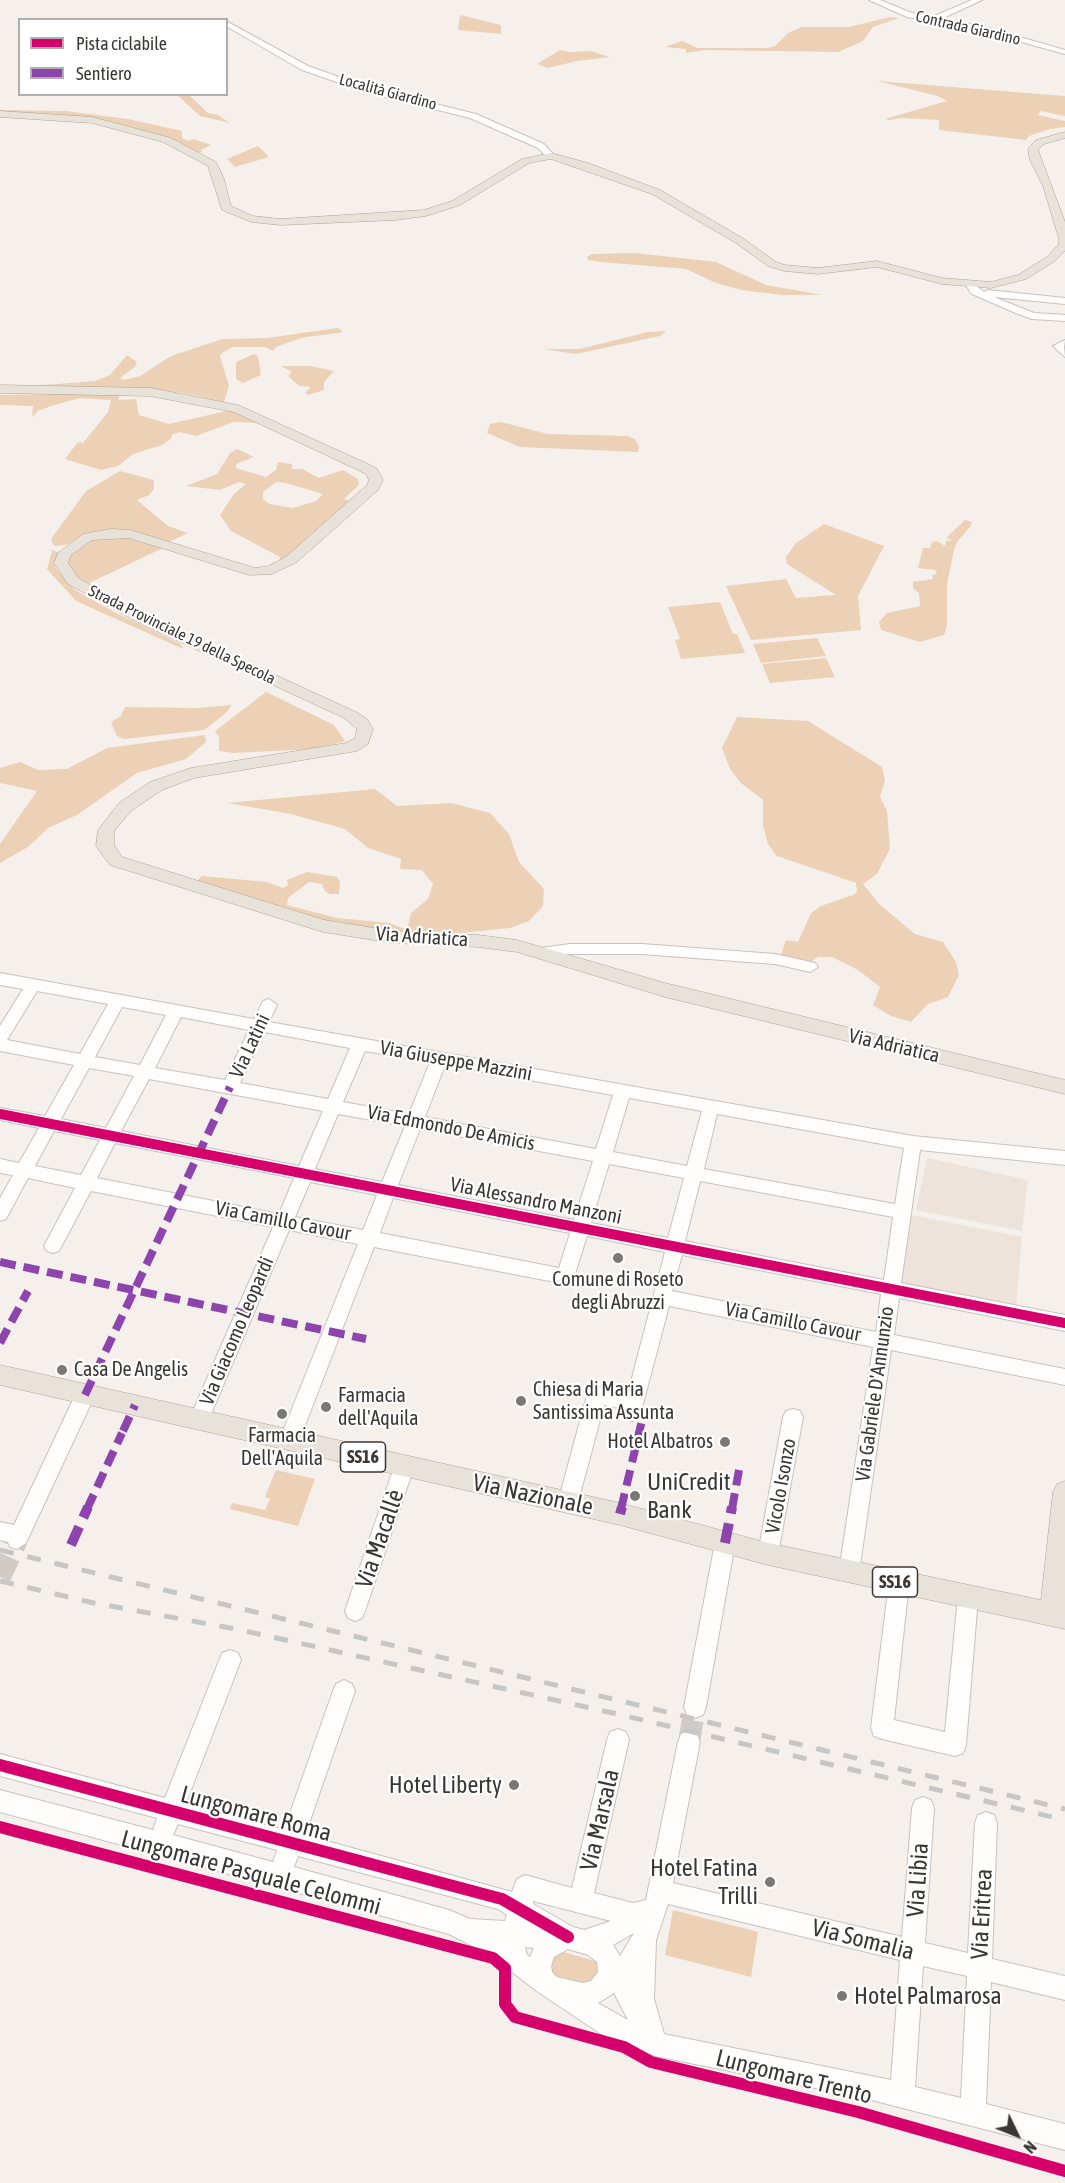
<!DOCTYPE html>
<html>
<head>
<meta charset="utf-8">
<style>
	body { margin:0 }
	#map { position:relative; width:1065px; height:2183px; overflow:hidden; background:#f5f0ec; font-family:"Asap Condensed",sans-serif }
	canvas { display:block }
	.legend { position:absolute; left:18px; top:18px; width:210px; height:78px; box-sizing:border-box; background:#fff; border:2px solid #b0afae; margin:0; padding:8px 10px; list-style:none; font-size:18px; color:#3a3734 }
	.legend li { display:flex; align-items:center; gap:12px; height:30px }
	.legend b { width:30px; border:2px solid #b0afae }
	.north { position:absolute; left:987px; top:2105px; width:60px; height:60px; -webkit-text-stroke:4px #fff; paint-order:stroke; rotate:133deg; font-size:16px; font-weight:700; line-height:24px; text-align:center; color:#3a3734 }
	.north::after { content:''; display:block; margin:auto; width:21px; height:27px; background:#3a3734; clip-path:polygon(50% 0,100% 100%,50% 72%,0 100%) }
</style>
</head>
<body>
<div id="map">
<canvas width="1065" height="2183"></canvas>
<ul class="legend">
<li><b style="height:8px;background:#d6006c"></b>Pista ciclabile</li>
<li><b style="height:8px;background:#8e44ad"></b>Sentiero</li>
</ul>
<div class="north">N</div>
</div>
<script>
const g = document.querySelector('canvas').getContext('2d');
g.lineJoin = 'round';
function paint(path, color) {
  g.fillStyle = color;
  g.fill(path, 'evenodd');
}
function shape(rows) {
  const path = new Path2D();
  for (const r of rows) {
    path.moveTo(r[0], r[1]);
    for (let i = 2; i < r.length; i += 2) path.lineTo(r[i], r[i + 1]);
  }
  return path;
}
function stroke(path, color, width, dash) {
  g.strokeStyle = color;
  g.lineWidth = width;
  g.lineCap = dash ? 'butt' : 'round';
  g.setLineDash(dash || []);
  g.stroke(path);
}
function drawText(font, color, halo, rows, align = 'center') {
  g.font = font + ' "Asap Condensed",sans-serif';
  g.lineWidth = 4.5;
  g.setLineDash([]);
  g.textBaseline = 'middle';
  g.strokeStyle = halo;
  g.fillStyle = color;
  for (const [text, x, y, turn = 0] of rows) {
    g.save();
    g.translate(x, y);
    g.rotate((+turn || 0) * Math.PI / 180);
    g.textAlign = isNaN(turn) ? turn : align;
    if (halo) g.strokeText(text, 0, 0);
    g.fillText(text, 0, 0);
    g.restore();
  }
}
const built = shape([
	[927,1158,1028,1180,1022,1231,916,1210],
	[911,1215,1022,1237,1016,1307,901,1284]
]);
const green = shape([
	[460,15,501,25,501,34,458,30],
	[890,17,899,18,873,27,863,41,838,52,704,50,686,53,686,49,665,47,682,41,697,48,768,48,775,46,788,33,802,27,849,27],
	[560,50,570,52,591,51,610,57,577,61,548,68,537,64],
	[877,81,1065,96,1065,116,1041,111,1038,115,1065,121,1065,127,1050,129,1029,136,1026,140,939,130,939,120,901,118,890,120,885,119,947,101,938,96],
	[177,95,189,95,208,113,218,115,230,123,200,116],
	[0,110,66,111,128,119,182,131,182,138,188,141,194,139,211,145,201,150,202,152,196,152,159,135,104,120,64,115,0,113],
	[258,146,269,157,235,167,227,159],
	[635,253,716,262,766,285,823,295,783,295,741,290,716,283,686,269,601,262,588,260,587,257,592,254],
	[338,328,343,332,301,338,276,347,273,351,265,347,233,347,222,353,220,356,229,386,224,402,183,393,138,388,20,387,95,381,110,375,127,355,137,362,135,367,120,378,124,380,140,376,171,356,222,339,267,338],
	[666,331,660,336,576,354,543,349,580,349,648,332],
	[254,354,258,356,261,375,243,383,236,379,236,362],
	[281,366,310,366,334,371,324,382,324,390,308,395,305,393,311,387,299,386,288,376,292,372],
	[118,393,119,400,136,399,139,415,169,424,231,410,259,423,234,422,196,436,180,432,172,435,171,439,162,445,133,454,118,466,101,470,65,459,78,442,83,443,108,412,111,400,80,398,51,406,38,411,32,417,33,406,0,405,0,395],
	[501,422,548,434,628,436,635,439,639,446,638,452,520,447,487,433,490,424],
	[237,449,254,457,236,464,236,468,266,477,276,470,278,462,292,464,292,469,302,469,319,478,343,470,358,479,359,485,344,499,353,502,276,567,270,564,280,560,280,557,231,531,220,515,234,494,246,484,239,482,220,490,186,486,217,474,230,453],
	[276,482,286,483,323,494,316,501,293,508,269,504,263,499,263,492],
	[120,471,154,480,154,489,149,495,137,500,168,526,188,533,167,543,146,536,77,539,66,545,54,546,51,539,86,491],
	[965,520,972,522,971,526,957,542,954,550,947,584,947,626,944,635,920,642,881,630,879,622,887,613,920,606,919,593,913,588,913,582,933,579,932,575,937,574,935,570,918,568,923,548,930,548,932,542,937,541,945,546,946,541,953,540,946,538],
	[824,524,884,546,858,596,861,630,751,640,726,586,786,579,796,598,836,595,787,564,786,557,796,543],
	[121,536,163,548,85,585,77,579,68,565,68,557,90,540],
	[49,549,60,553,55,567,75,590,118,614,181,644,183,649,76,601,47,569,52,551],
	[720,602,733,634,737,634,745,653,681,659,675,640,680,639,668,607],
	[817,638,826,656,761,663,753,644],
	[826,658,835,677,770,683,762,664],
	[266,692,334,725,345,741,315,749,233,753,219,751,219,738,215,731],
	[232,705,226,713,204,730,124,739,117,736,111,722,121,716,125,707,196,708],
	[737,717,808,721,882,767,885,781,880,797,887,811,890,849,877,874,863,884,879,904,915,934,943,942,956,962,959,975,948,997,928,1004,911,1022,891,1016,873,1005,880,987,858,970,832,957,818,957,806,965,780,958,786,940,798,942,811,913,821,906,853,895,857,892,856,883,777,856,768,844,763,826,763,800,741,783,730,769,722,748],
	[205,735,206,742,186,759,137,773,77,815,48,828,28,847,0,863,0,844,37,791,0,783,0,768,20,762,38,770,67,769,107,748],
	[375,789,397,806,451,803,490,813,509,834,519,862,544,889,543,906,529,921,510,928,441,935,407,930,405,937,343,929,195,883,202,876,267,882,283,888,288,885,287,880,307,872,337,877,340,882,339,894,330,894,325,891,322,884,309,882,288,898,287,905,337,918,390,923,407,930,411,913,428,899,433,884,422,870,400,869,401,859,368,848,345,829,291,814,227,803],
	[276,1470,315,1479,298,1526,230,1509,232,1503,265,1510,270,1499,265,1497],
	[673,1910,758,1932,751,1977,665,1955],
	[560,1951,595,1961,599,1964,599,1977,587,1984,556,1976,550,1972,547,1959]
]);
const minorTunnel = shape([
	[0,1577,17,1540],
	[689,1742,695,1707]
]);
const minor = shape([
	[869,0,880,0,912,13,932,17,972,0,982,0,941,19,982,26,1065,50,1065,54,978,30,907,17,869,0],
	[226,21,308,66,370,88,476,114,544,144,555,156,548,158,538,148,470,118,365,92,302,70,226,26,226,21],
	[970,281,984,292,988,290,1065,298,1065,304,994,297,1034,313,1065,315,1065,321,1032,319,1018,314,972,294,965,284,970,281],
	[1065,340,1064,347,1065,357,1053,346,1065,340],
	[570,944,642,944,775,954,815,963,818,967,810,972,775,964,642,954,570,954,541,958,533,953,541,948,570,944],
	[0,973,254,1019,263,1001,269,999,277,1005,269,1022,913,1136,1065,1151,1065,1165,920,1150,901,1283,1065,1315,1065,1331,899,1298,894,1335,1065,1369,1065,1385,891,1350,859,1572,856,1579,849,1582,842,1579,839,1572,873,1347,669,1306,639,1419,632,1421,625,1419,623,1409,604,1405,578,1502,575,1508,568,1511,561,1508,558,1502,587,1395,590,1389,597,1387,628,1393,665,1252,587,1236,574,1277,571,1282,565,1284,374,1247,299,1441,296,1447,289,1450,282,1447,279,1441,358,1244,289,1230,206,1426,199,1428,192,1426,189,1420,273,1227,91,1191,59,1251,53,1253,47,1251,44,1246,75,1188,28,1178,6,1219,0,1221,0,1198,13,1175,0,1173,0,1159,19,1163,39,1128,0,1120,0,1108,45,1116,74,1065,0,1051,0,1026,23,989,0,985,0,973],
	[37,991,108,1004,80,1054,7,1040,37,991],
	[122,1007,166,1015,140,1065,95,1057,122,1007],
	[181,1017,249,1030,225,1080,155,1068,181,1017],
	[264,1032,350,1048,328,1099,240,1083,264,1032],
	[365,1051,430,1062,409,1114,343,1102,365,1051],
	[445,1065,613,1095,596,1149,425,1117,445,1065],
	[89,1068,134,1076,106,1128,61,1119,89,1068],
	[149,1079,323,1111,299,1166,121,1131,149,1079],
	[629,1098,702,1111,687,1166,613,1152,629,1098],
	[338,1114,405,1126,382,1182,315,1169,338,1114],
	[717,1114,904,1148,895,1204,704,1169,717,1114],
	[420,1129,593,1161,574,1220,398,1185,420,1129],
	[54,1131,100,1140,81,1175,35,1166,54,1131],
	[115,1143,294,1178,279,1214,97,1178,115,1143],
	[609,1164,684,1178,668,1238,591,1223,609,1164],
	[700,1181,893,1217,884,1280,685,1241,700,1181],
	[310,1182,377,1195,363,1230,295,1217,310,1182],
	[393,1198,570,1233,559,1268,380,1233,393,1198],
	[682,1255,881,1294,876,1332,672,1291,682,1255],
	[85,1387,92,1389,95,1395,26,1543,17,1549,10,1547,8,1542,0,1540,0,1522,14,1525,78,1389,85,1387],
	[793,1409,800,1411,803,1417,778,1554,775,1561,768,1563,761,1561,758,1554,783,1417,786,1411,793,1409],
	[404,1458,411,1461,414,1467,365,1611,362,1618,355,1621,348,1618,345,1611,394,1467,397,1461,404,1458],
	[725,1534,732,1536,735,1543,706,1707,703,1715,695,1718,687,1715,684,1707,715,1543,718,1536,725,1534],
	[899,1573,906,1576,909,1583,894,1720,945,1732,958,1597,961,1590,968,1587,975,1590,978,1597,966,1745,963,1753,955,1756,882,1739,874,1736,871,1728,889,1583,892,1576,899,1573],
	[230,1650,238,1653,241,1660,186,1803,284,1830,333,1691,336,1684,344,1680,352,1684,355,1691,305,1835,512,1892,517,1879,525,1875,572,1888,607,1740,610,1732,618,1729,626,1732,629,1740,594,1893,633,1903,646,1900,678,1742,681,1734,689,1731,697,1734,700,1742,673,1883,902,1937,912,1808,915,1800,923,1797,931,1800,934,1808,925,1943,968,1953,975,1823,978,1815,986,1812,994,1815,997,1823,992,1959,1065,1976,1065,2000,991,1982,986,2104,1065,2124,1065,2150,860,2097,655,2056,601,2034,538,1992,490,1955,449,1934,0,1812,0,1790,153,1830,157,1818,0,1776,0,1754,165,1798,222,1653,230,1650],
	[178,1824,277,1850,273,1862,173,1835,178,1824],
	[298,1856,498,1909,507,1915,505,1921,470,1919,449,1910,294,1867,298,1856],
	[533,1901,611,1921,584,1930,573,1927,533,1904,533,1901],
	[668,1904,900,1960,891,2080,664,2034,654,1999,656,1940,668,1904],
	[634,1933,620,1956,613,1945,634,1933],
	[525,1947,534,1948,530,1957,527,1955,525,1947],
	[568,1949,588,1955,597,1962,598,1972,591,1981,583,1983,557,1977,552,1972,551,1966,554,1957,568,1949],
	[923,1966,967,1976,961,2098,915,2087,923,1966],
	[614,1993,628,2020,598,2003,614,1993]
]);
const major = shape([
	[0,111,92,117,171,138,216,162,224,179,231,206,253,216,281,219,424,210,452,201,522,159,551,153,588,163,660,190,744,239,776,262,785,265,818,268,877,261,942,278,991,282,1018,275,1047,257,1059,244,1059,239,1043,186,1030,160,1028,149,1036,140,1065,132,1065,138,1044,144,1038,150,1065,222,1065,251,1055,261,1026,279,991,288,942,284,877,267,818,274,784,271,768,266,736,243,652,194,551,159,529,163,460,205,426,216,396,220,281,225,251,222,222,210,208,166,163,142,92,123,0,117,0,111],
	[0,385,150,388,238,405,368,464,377,469,383,480,378,490,297,562,272,574,249,575,129,538,92,540,71,555,68,563,78,578,147,616,356,712,367,719,373,729,368,744,357,751,194,778,162,790,131,811,114,831,114,845,122,857,324,920,393,931,478,935,517,940,665,983,1065,1080,1065,1094,665,997,517,952,478,947,393,943,323,932,110,865,96,846,98,830,119,803,150,782,191,768,346,743,355,738,357,729,344,718,137,622,68,584,54,563,58,553,83,534,111,529,130,530,255,568,269,566,287,556,367,485,369,480,366,474,358,470,234,412,150,396,0,393,0,385],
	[0,1365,620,1503,768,1543,1041,1600,1053,1492,1057,1484,1065,1481,1065,1629,768,1565,620,1525,0,1385,0,1365]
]);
const rail = shape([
	[0,1550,1065,1809],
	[0,1581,94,1603,236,1629,613,1713,1065,1820]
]);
const quietFar1 = shape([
	[0,1262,366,1339],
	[0,1343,28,1291],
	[85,1395,230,1087],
	[123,1431,135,1405],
	[87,1509,122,1433],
	[621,1509,643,1416,632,1413],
	[732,1509,739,1470]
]);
const quiet = shape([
	[620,1514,622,1507],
	[725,1543,732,1507],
	[71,1545,88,1507]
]);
const cyclewayFar1 = shape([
	[0,1114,1065,1323]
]);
const cycleway = shape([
	[0,1765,502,1899,568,1937],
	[0,1827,493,1958,505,1968,505,2004,515,2017,624,2047,651,2062,858,2112,1065,2171]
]);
const markers = [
	[618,1258,6,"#7b7874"],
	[62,1370,6,"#7b7874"],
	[521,1401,6,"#7b7874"],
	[326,1407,6,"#7b7874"],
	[282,1414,6,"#7b7874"],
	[725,1442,6,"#7b7874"],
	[635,1496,6,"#7b7874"],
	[514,1785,6,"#7b7874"],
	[770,1882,6,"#7b7874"],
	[842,1996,6,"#7b7874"]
];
const farStreetnames = [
	["Contrada Giardino",968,28,13],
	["Località Giardino",388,92,15],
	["Strada Provinciale 19 della Specola",182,635,26]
];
const shields = [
	[363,1457,45],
	[895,1582,45]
];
const shieldNames = [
	["SS16",363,1457],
	["SS16",895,1582]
];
const streetNames = [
	["Via Adriatica",422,937,4],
	["Via Latini",250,1046,-65],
	["Via Adriatica",894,1046,13],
	["Via Giuseppe Mazzini",456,1061,10],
	["Via Edmondo De Amicis",451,1128,11],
	["Via Alessandro Manzoni",536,1201,11],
	["Via Camillo Cavour",283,1221,11],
	["Via Camillo Cavour",793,1322,11],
	["Via Giacomo Leopardi",237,1331,-67],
	["Via Gabriele D'Annunzio",875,1394,-82],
	["Vicolo Isonzo",781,1486,-80]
];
const poiNames = [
	["Comune di Roseto",618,1280,"center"],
	["degli Abruzzi",618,1303,"center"],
	["Casa De Angelis",74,1370],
	["Chiesa di Maria",533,1390],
	["Santissima Assunta",533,1413],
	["Farmacia",338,1396],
	["dell'Aquila",338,1419],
	["Farmacia",282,1436,"center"],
	["Dell'Aquila",282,1459,"center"],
	["Hotel Albatros",713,1442,"right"]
];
const nearPoinames = [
	["UniCredit",647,1482],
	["Bank",647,1510],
	["Hotel Liberty",502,1785,"right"],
	["Hotel Fatina",758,1868,"right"],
	["Trilli",758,1896,"right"],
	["Hotel Palmarosa",854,1996]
];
const nearStreetnames = [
	["Via Nazionale",533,1495,12],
	["Via Macallè",380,1539,-71],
	["Lungomare Roma",256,1814,15],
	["Via Marsala",600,1820,-77],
	["Lungomare Pasquale Celommi",251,1873,15],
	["Via Libia",918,1880,-86],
	["Via Eritrea",982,1914,-87],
	["Via Somalia",863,1940,14],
	["Lungomare Trento",794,2077,14]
];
paint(built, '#ede3da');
paint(green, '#ecd1b6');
stroke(minorTunnel, '#d0cbc7', 22, [22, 11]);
stroke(minor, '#c6c2bf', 2);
stroke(major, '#aea293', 1);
paint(minor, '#fefdfc');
paint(major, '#e7e2da');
stroke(rail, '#c7c6c4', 5, [14, 14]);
stroke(quietFar1, '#8e44ad', 8, [16, 8]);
stroke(quiet, '#8e44ad', 10, [20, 10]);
stroke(cyclewayFar1, '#d6006c', 10);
stroke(cycleway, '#d6006c', 12);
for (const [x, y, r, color] of markers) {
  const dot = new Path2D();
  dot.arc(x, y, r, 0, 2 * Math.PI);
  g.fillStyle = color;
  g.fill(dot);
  stroke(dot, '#fff', 2);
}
drawText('16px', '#3a3734', '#fff', farStreetnames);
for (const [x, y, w] of shields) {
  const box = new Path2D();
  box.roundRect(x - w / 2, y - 15, w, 30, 4.5);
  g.fillStyle = '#fff';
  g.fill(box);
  stroke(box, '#3a3734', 1.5);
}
drawText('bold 18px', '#3a3734', null, shieldNames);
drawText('20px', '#3a3734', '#fff', streetNames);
drawText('20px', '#3a3734', '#fff', poiNames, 'left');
drawText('24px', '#3a3734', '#fff', nearPoinames, 'left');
drawText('24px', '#3a3734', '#fff', nearStreetnames);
</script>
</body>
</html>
